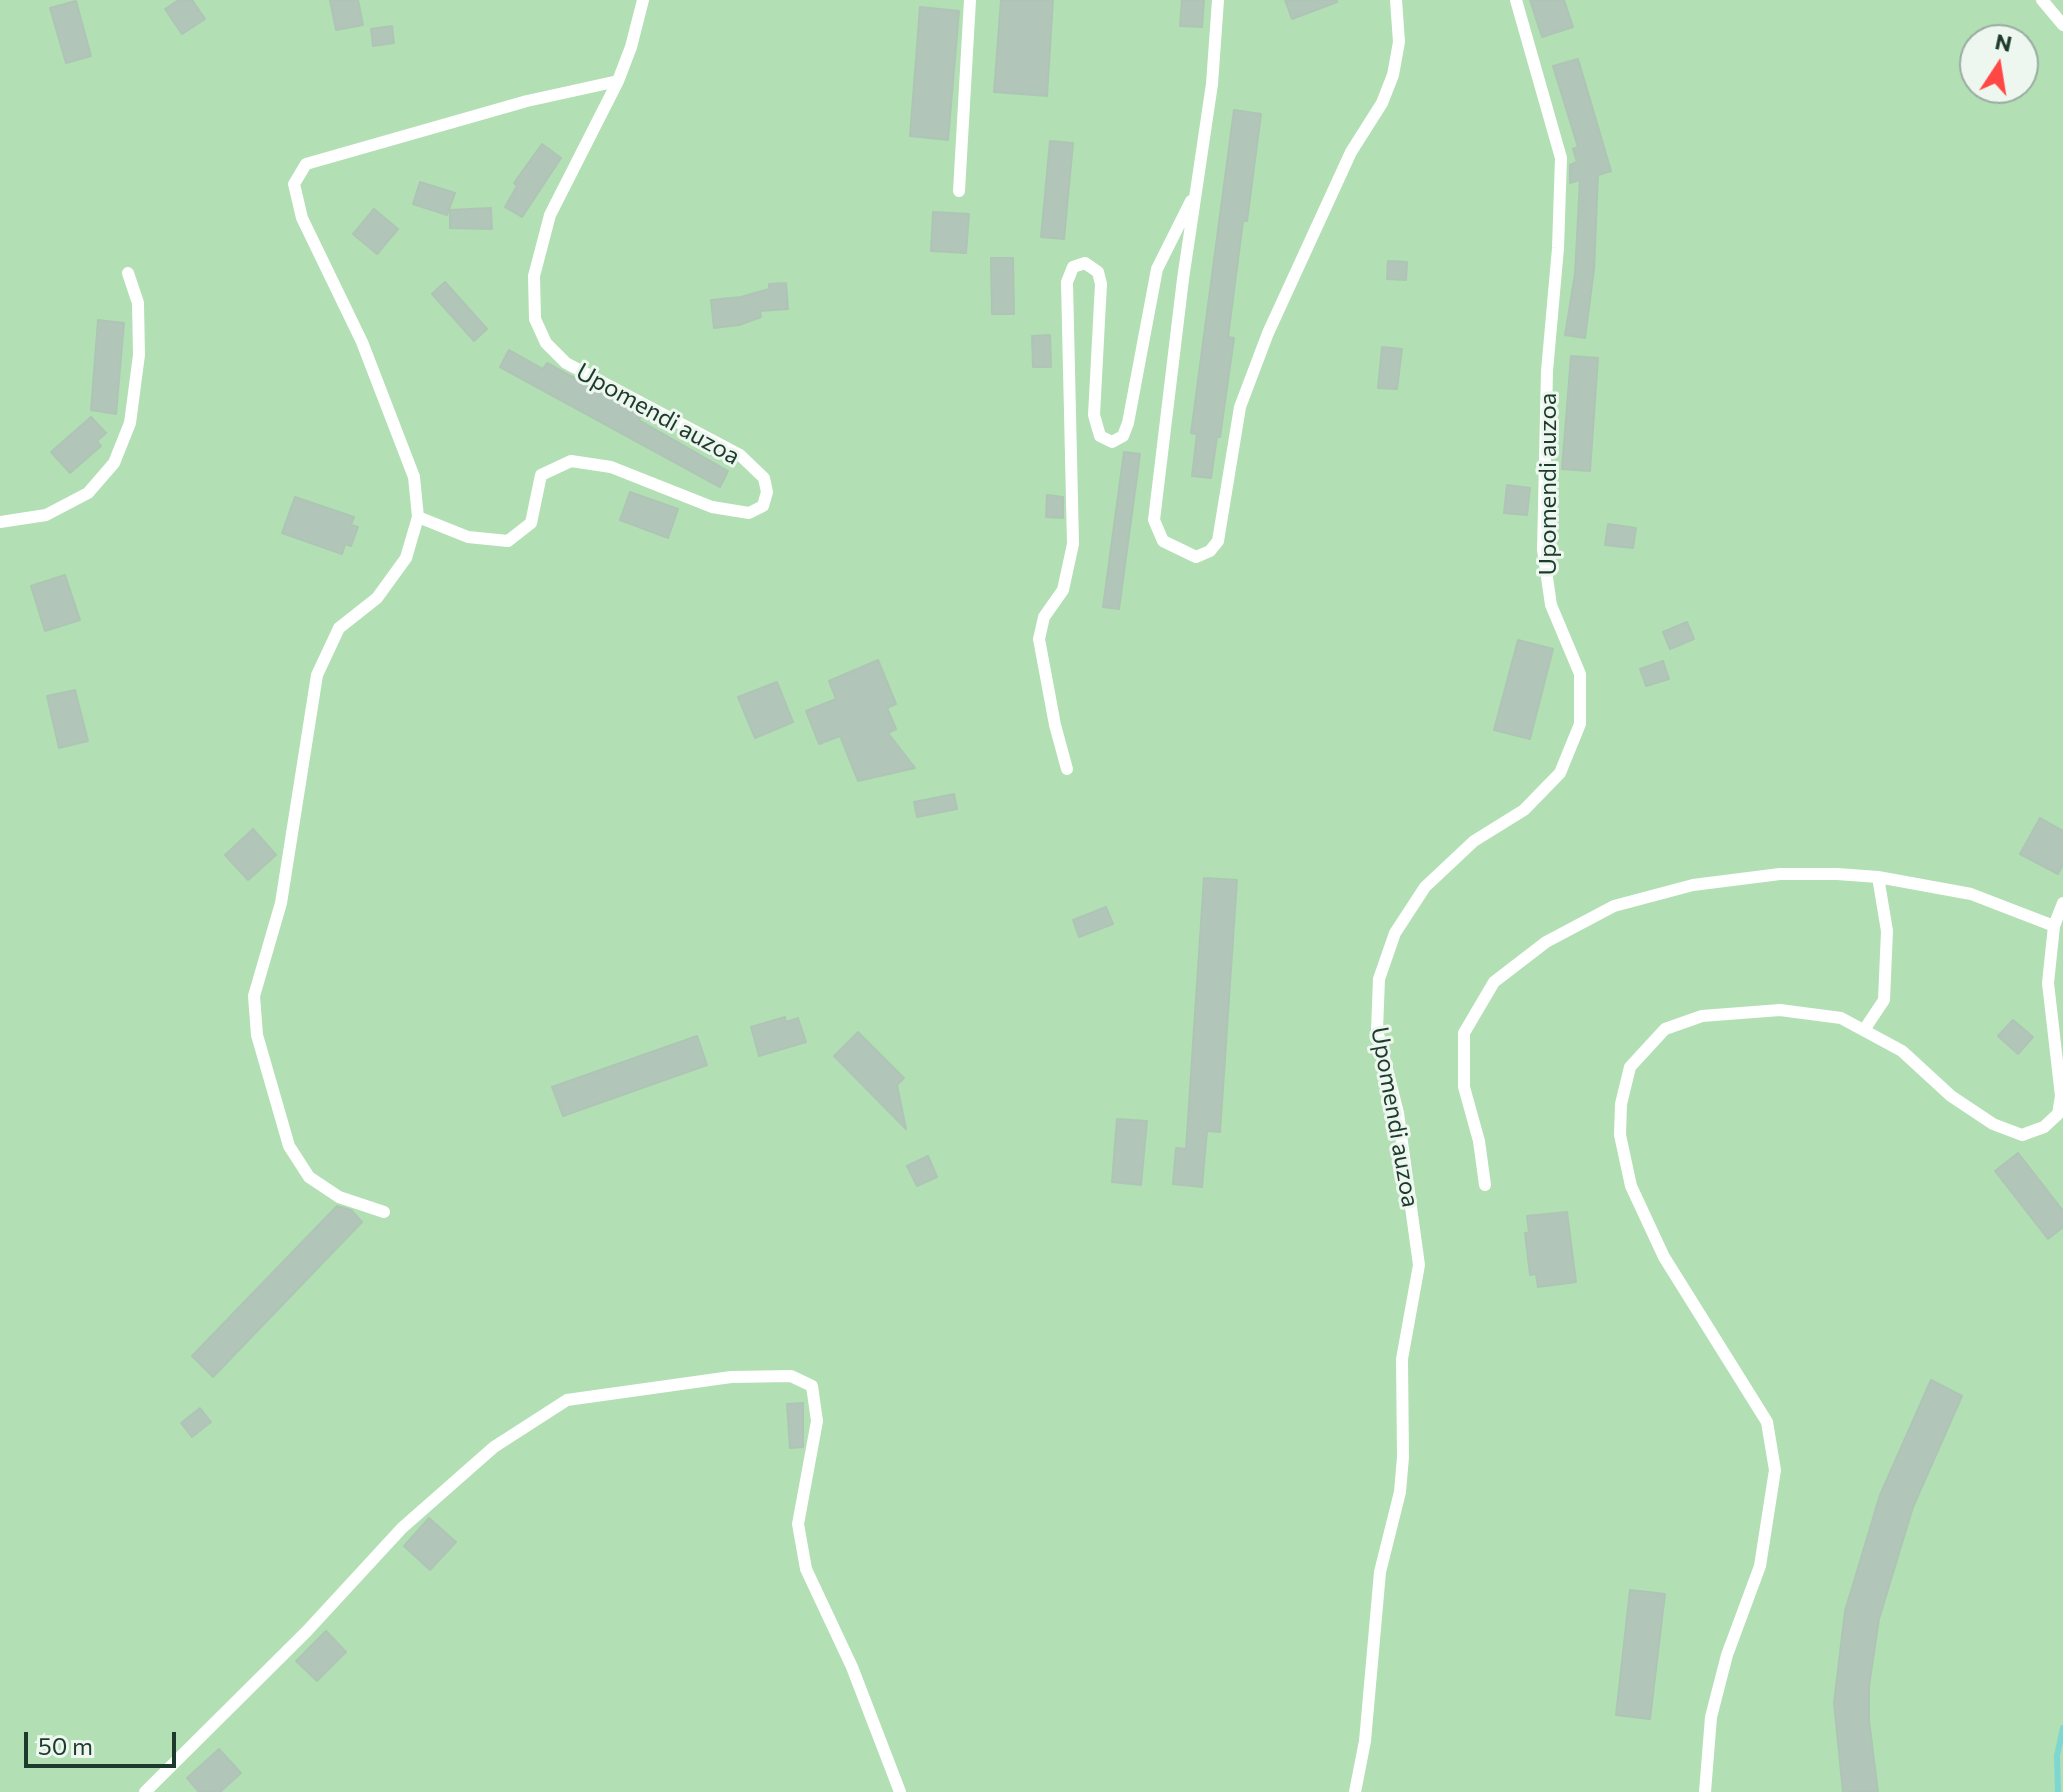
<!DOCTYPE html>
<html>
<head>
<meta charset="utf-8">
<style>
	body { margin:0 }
	#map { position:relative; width:2063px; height:1792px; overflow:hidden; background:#dcebe1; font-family:Commissioner,sans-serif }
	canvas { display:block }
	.north { position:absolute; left:1959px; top:24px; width:80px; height:80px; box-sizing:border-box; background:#edf7ef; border:2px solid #9aaca1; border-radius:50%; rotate:12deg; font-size:22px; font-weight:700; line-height:32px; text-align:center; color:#1d3b2c }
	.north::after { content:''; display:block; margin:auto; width:28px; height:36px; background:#ff4846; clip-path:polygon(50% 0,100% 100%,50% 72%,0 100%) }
	.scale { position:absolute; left:24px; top:1732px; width:152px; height:36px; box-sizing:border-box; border:4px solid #1d3b2c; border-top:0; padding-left:10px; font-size:24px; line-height:28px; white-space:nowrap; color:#1d3b2c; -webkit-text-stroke:6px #edf7ef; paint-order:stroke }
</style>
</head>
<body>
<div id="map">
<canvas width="2063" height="1792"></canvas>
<div class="north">N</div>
<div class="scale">50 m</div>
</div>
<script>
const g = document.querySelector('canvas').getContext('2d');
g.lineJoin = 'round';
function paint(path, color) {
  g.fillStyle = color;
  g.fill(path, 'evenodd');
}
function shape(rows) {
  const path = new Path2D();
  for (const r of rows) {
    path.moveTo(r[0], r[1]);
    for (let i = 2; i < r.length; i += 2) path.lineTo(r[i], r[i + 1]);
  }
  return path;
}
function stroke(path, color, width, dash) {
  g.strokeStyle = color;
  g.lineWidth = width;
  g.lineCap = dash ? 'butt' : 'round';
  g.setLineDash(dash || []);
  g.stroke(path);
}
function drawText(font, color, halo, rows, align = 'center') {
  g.font = font + ' Commissioner,sans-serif';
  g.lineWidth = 6;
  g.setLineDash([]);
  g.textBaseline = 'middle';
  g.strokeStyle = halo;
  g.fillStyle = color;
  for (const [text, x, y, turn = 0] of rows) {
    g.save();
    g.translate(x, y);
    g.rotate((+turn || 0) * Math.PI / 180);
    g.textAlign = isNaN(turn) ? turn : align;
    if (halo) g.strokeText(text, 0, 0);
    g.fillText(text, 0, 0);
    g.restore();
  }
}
const green = shape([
	[0,0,2063,0,2063,1792,0,1792],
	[1975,40,2023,40,2023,88,1975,88]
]);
const stream = shape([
	[2058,1792,2057,1756,2063,1728]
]);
const building = shape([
	[179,0,192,0,205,19,182,34,165,9,179,0],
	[330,0,358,0,363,25,336,30,330,0],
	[1001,0,1053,0,1047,96,994,92,1001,0],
	[1182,0,1204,0,1202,27,1180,26,1182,0],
	[1285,0,1337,0,1337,2,1292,19,1285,0],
	[1530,0,1564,0,1573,27,1542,37,1530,0],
	[76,1,91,56,66,63,50,8,76,1],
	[920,7,959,11,948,140,910,136,920,7],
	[392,26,394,43,373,46,371,29,392,26],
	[1578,59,1611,171,1598,175,1594,269,1585,338,1565,335,1575,274,1580,180,1570,183,1570,165,1577,162,1573,149,1578,147,1553,66,1578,59],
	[1234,110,1261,114,1247,221,1243,221,1228,337,1234,338,1220,437,1217,437,1211,478,1192,476,1197,434,1191,433,1234,110],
	[1050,141,1073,143,1064,239,1041,237,1050,141],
	[542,144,561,158,522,217,505,207,517,186,514,183,542,144],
	[420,182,455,193,447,215,413,204,420,182],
	[491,208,492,229,450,228,450,210,491,208],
	[374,209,398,229,377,254,353,234,374,209],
	[933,212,969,214,966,253,931,251,933,212],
	[991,258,1013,258,1014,314,992,314,991,258],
	[1388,261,1407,262,1406,280,1387,279,1388,261],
	[445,282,487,329,474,341,432,294,445,282],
	[786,283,788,309,760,311,761,317,739,325,714,328,711,300,741,297,769,289,769,284,786,283],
	[98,320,124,323,116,414,91,410,98,320],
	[1050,335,1051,367,1033,367,1032,336,1050,335],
	[1382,347,1402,349,1397,389,1378,388,1382,347],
	[509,350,543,369,547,363,642,415,639,420,728,471,720,487,500,367,509,350],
	[1571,356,1598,358,1590,471,1562,469,1571,356],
	[91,417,106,433,97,441,101,446,70,473,51,452,91,417],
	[1124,452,1140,454,1119,609,1103,607,1124,452],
	[1507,485,1530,488,1527,515,1504,513,1507,485],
	[630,492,678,509,668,538,620,520,630,492],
	[1047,495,1063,497,1063,518,1046,517,1047,495],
	[295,497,354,517,351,525,358,527,351,546,345,544,342,554,282,533,295,497],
	[1608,524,1636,528,1633,548,1605,545,1608,524],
	[65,575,80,620,45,631,31,586,65,575],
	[1687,622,1694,639,1670,649,1663,632,1687,622],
	[1518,640,1553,649,1530,739,1494,730,1518,640],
	[878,660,896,704,887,708,896,729,888,733,915,768,858,781,840,736,819,744,806,711,836,699,829,681,878,660],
	[1663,661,1669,679,1646,686,1640,669,1663,661],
	[777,682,793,722,755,738,738,697,777,682],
	[75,690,88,741,59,748,47,696,75,690],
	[954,794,957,809,917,817,914,802,954,794],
	[2040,818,2063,831,2063,864,2058,874,2020,854,2040,818],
	[253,829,276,855,248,880,225,855,253,829],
	[1204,878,1237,880,1220,1132,1207,1131,1202,1187,1173,1184,1176,1148,1186,1149,1204,878],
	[1106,907,1113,924,1079,937,1073,920,1106,907],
	[785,1017,786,1022,798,1018,806,1042,759,1056,751,1027,785,1017],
	[2013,1020,2033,1037,2018,1054,1998,1036,2013,1020],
	[858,1032,904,1078,897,1085,906,1129,834,1056,858,1032],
	[697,1036,707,1065,563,1116,552,1087,697,1036],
	[1117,1119,1147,1121,1141,1185,1112,1182,1117,1119],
	[2018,1153,2063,1211,2063,1227,2048,1239,1995,1171,2018,1153],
	[928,1156,937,1177,917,1186,907,1166,928,1156],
	[337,1206,351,1210,362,1222,213,1377,192,1356,337,1206],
	[1567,1212,1576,1282,1538,1287,1536,1274,1530,1275,1525,1233,1529,1233,1527,1216,1567,1212],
	[1931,1380,1962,1396,1913,1507,1879,1619,1869,1686,1869,1720,1878,1792,1843,1792,1834,1703,1845,1611,1880,1495,1931,1380],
	[803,1403,803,1447,790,1448,787,1404,803,1403],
	[200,1408,211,1422,192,1437,181,1423,200,1408],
	[429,1518,456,1542,430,1570,404,1546,429,1518],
	[1630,1590,1665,1594,1650,1719,1616,1715,1630,1590],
	[326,1631,346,1652,317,1681,296,1661,326,1631],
	[219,1749,241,1773,220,1792,199,1792,187,1778,219,1749]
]);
const service = shape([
	[1218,0,1212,84,1183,279,1154,520,1163,541,1196,557,1210,551,1218,541,1240,407,1268,333,1351,152,1382,103,1393,75,1399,42,1396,0],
	[2042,0,2063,25],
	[959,191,970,0],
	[418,517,468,537,508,541,531,523,541,475,571,461,611,467,712,507,749,513,763,506,767,492,764,478,740,455,566,363,546,343,535,319,534,276,550,215,618,81,631,47,643,0],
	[0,522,46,515,88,493,114,463,130,423,139,355,138,303,128,273],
	[1067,769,1055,725,1039,639,1044,617,1063,590,1073,544,1067,282,1073,267,1085,263,1098,272,1101,284,1094,415,1100,436,1112,442,1123,436,1128,423,1157,269,1191,201],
	[1864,1030,1884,1000,1887,931,1878,877],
	[1485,1185,1479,1141,1464,1087,1464,1033,1494,982,1546,942,1614,906,1693,885,1780,874,1837,874,1878,877,1971,894,2054,926],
	[384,1212,339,1197,309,1177,289,1146,257,1035,254,996,281,903,317,675,339,628,377,598,406,558,418,517,414,477,362,342,302,218,294,184,306,164,527,101,618,81],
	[145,1792,307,1631,402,1528,494,1447,567,1400,731,1377,791,1376,812,1386,817,1421,798,1524,806,1569,852,1667,900,1792],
	[1355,1792,1365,1741,1380,1572,1400,1492,1403,1457,1402,1359,1419,1265,1398,1113,1377,1030,1379,979,1395,933,1425,887,1474,841,1524,810,1560,773,1580,724,1580,674,1551,605,1543,550,1547,371,1558,248,1561,158,1516,0],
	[1705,1792,1711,1717,1727,1655,1760,1566,1775,1470,1767,1422,1664,1257,1631,1186,1620,1135,1621,1104,1630,1067,1665,1029,1702,1016,1780,1010,1841,1018,1902,1051,1951,1096,1993,1124,2022,1135,2044,1127,2058,1114,2061,1096,2048,983,2054,926,2063,903]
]);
const streetNames = [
	["Upomendi auzoa",658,414,29],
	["Upomendi auzoa",1548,484,-90],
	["Upomendi auzoa",1395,1117,80]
];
paint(green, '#b2dfb3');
stroke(stream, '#7dd7d0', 6);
paint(building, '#b1c5b9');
stroke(building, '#aec5b6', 2);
stroke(service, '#fff', 12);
drawText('24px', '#1d3b2c', '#edf7ef', streetNames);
</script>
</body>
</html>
